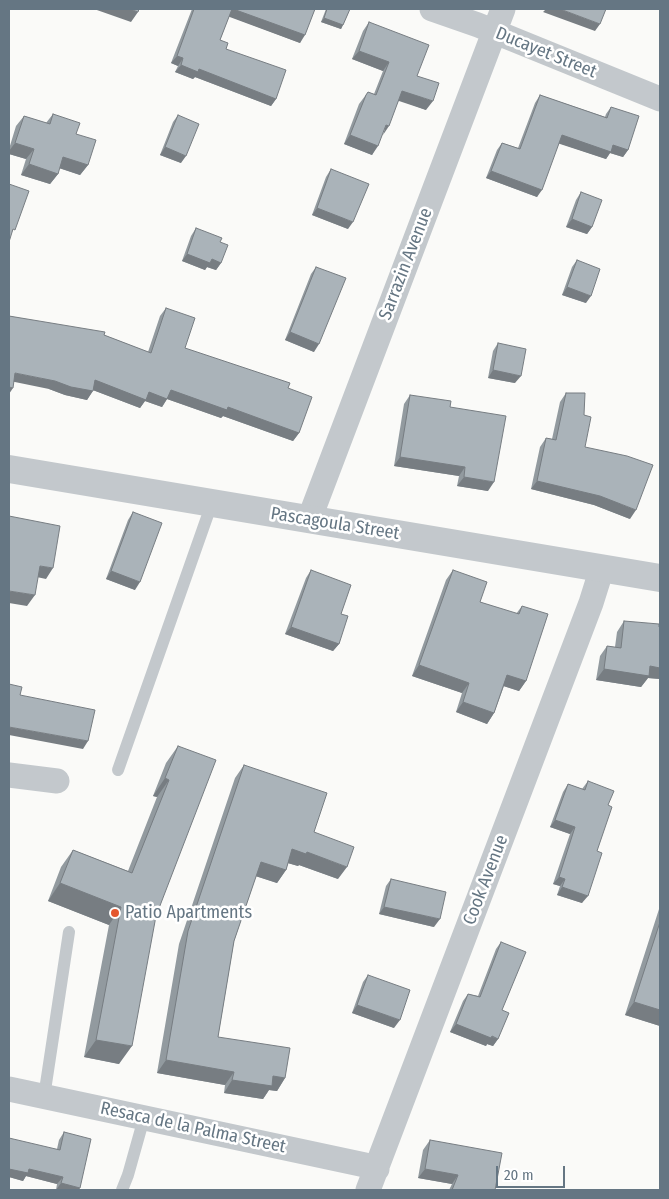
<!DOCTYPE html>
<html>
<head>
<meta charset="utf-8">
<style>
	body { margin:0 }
	#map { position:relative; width:669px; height:1199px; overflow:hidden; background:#fafaf8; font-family:"Fira Sans Condensed",sans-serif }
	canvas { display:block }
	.frame { position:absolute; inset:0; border:10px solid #657683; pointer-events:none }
	.scale { position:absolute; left:496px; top:1166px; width:69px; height:22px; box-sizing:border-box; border:2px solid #657683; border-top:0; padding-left:6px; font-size:15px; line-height:18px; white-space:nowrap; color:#657683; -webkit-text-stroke:4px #fff; paint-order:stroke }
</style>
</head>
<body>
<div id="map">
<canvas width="669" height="1199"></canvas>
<div class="frame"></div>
<div class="scale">20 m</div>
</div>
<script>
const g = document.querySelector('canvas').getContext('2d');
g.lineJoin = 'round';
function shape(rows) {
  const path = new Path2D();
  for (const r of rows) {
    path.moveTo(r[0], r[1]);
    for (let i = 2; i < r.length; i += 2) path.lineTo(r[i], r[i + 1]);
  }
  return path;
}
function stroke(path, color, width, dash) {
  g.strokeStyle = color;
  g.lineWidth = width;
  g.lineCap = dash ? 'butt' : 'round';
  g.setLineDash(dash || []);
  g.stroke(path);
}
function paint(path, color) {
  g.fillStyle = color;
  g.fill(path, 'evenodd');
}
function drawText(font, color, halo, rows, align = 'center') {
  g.font = font + ' "Fira Sans Condensed",sans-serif';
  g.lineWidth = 5;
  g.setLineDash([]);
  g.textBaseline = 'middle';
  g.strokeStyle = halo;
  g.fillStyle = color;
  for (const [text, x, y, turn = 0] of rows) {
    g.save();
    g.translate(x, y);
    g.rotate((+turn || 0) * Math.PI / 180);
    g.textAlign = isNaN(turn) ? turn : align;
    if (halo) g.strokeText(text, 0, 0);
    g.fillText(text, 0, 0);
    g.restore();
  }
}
const service = shape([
	[118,770,212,503],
	[44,1097,69,932],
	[122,1190,128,1175,144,1118]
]);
const minor = shape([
	[432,9,478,25,660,99],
	[309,520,503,9],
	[9,775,57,781],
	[9,1089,365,1165,377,1169],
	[368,1190,591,603,602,568]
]);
const tertiary = shape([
	[9,469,660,578]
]);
const wall = shape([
	[192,9,315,9,300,43,229,16,220,40,226,49,276,99,271,106,195,77,193,79,175,72,178,66,171,63],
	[326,9,350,9,341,29,321,22],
	[369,22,417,76,426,110,399,100,372,155,344,144,359,104,368,92,374,94,383,71,352,59,363,31],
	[540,95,605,117,606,114,611,107,628,150,623,157,610,153,606,159,559,143,537,197,486,178,497,150,502,143,518,148,535,103],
	[53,114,76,134,88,165,80,175,59,168,58,174,50,184,21,175,26,159,9,154,9,149,16,126,24,116,46,123],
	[178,115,181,163,160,155,173,122],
	[331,169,348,229,312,215,326,177],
	[581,192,592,227,587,234,566,227,576,200],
	[196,228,221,263,216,270,207,267,205,270,182,261,191,236],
	[577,260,586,303,562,295,572,267],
	[316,267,314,352,285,340,311,274],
	[166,308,185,348,288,388,299,433,293,441,223,416,221,418,167,399,162,407,145,401,140,408,93,390,87,400,65,395,49,389,9,316,104,335,148,352,160,316],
	[498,343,515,383,488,378,493,351],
	[566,393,584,415,585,447,630,519,594,505,531,489,540,447,546,438,552,439,560,402],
	[410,395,450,407,488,491,457,486,459,476,394,466,404,404],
	[133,512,135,590,106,579,128,520],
	[311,570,341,614,339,644,333,651,285,634,306,578],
	[453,570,480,602,516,614,522,606,526,681,519,691,504,686,494,713,487,724,456,712,462,693,412,676,446,580],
	[624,621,660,628,660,679,648,678,641,687,596,680,600,656,607,646,615,647,617,632],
	[178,746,156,916,119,1064,84,1057,109,925,48,901,61,867,73,850,128,871,157,797,153,796,166,763],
	[244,765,314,832,338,879,299,865,298,866,288,863,286,870,277,883,256,876,234,941,218,1037,285,1078,277,1091,269,1090,263,1099,224,1093,225,1085,157,1073,179,944,235,778],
	[588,781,608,805,582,903,557,895,560,886,553,884,570,834,550,827,563,792,568,784,582,789],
	[391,879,434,927,379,914,386,886],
	[660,906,660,1026,625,1015],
	[501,942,502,1010,498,1039,493,1046,487,1044,486,1046,450,1032,463,1001,468,994,478,996,496,949],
	[368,975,394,1028,352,1013,363,982],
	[64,1132,80,1188,78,1190,56,1190,57,1184,26,1176,23,1181,9,1177,57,1149,59,1140],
	[430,1140,495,1190,449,1190,452,1184,418,1178,423,1150]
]);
const shadedWall = shape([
	[94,9,130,9,138,12,131,22],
	[232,9,233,9,305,35,300,43,227,16],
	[546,9,560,9,600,24,595,31,543,12],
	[324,18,343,25,341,29,321,22],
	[359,51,389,62,383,71,352,59],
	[177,56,183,58,178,66,171,63],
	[181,65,199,69,276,99,271,106,195,77,193,79,175,72],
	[402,91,433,101,426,110,396,100],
	[386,125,389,126,383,135],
	[350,135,378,146,372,155,344,144],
	[562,135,613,145,628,150,623,157,610,153,606,159,557,143],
	[15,143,34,149,26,159,9,154,9,151],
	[165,147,186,156,181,163,160,155],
	[63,157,88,165,80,175,56,167],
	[29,164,58,174,50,184,21,175],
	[491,171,542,190,537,197,486,178],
	[317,208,353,222,348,229,312,215],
	[572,219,592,227,587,234,566,227],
	[187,254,212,259,221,263,216,270,207,267,205,270,182,261],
	[567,287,591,296,586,303,562,295],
	[290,332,319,344,314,352,285,340],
	[493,370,521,376,515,383,488,378],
	[15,373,55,381,93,391,87,400,65,395,49,389,10,381],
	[95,380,149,392,171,390,228,407,299,433,293,441,223,416,221,418,167,399,162,407,145,401,140,408,90,389],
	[9,387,13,388,9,394],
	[400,457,465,467,459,476,394,466],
	[464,477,494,482,488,491,457,486],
	[537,481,600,496,636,510,630,519,594,505,531,489],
	[40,566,53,568,46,579,32,576],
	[111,571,140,582,135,590,106,579],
	[9,591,35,595,27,606,9,603],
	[291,627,339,644,333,651,285,634],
	[419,665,469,683,462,693,412,676],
	[650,666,660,668,660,679,648,678,641,687,596,680,604,669],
	[507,675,526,681,519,691,500,685],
	[463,702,494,713,487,724,456,712],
	[9,727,88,741,83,749,9,735],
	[165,778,169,780,157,797,153,796],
	[555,820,575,827,570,834,550,827],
	[292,849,307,852,347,867,338,879,299,865,298,866,284,862],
	[261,862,286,870,277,883,252,875],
	[559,877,565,879,560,886,553,884],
	[60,883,121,907,109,925,48,901],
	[562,887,588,896,582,903,557,895],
	[384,907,440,919,434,927,379,914],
	[634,1002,660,1010,660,1026,625,1015],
	[357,1005,400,1020,394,1028,352,1013],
	[456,1024,498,1039,493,1046,487,1044,486,1046,450,1032],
	[96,1040,132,1046,119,1064,84,1057],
	[166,1060,234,1072,225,1085,157,1073],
	[273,1076,285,1078,277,1091,269,1090,263,1099,224,1093,232,1080],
	[9,1169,29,1169,63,1177,57,1184,26,1176,23,1181,9,1177],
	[425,1169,458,1175,452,1184,418,1178],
	[61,1183,80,1188,78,1190,56,1190]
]);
const building = shape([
	[130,9,139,9,138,12,130,9],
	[194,9,232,9,220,40,228,43,226,49,286,70,276,99,199,69,198,72,181,65,183,58,177,56,194,9],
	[233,9,315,9,305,35,233,9],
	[327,9,350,9,343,25,324,18,327,9],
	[560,9,606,9,600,24,560,9],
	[369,22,429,45,417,76,439,83,433,101,402,91,389,126,386,125,378,146,350,135,366,95,368,92,376,95,389,62,359,51,369,22],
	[540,95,607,118,611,107,639,116,628,150,613,145,611,152,562,135,542,190,491,171,502,143,520,149,540,95],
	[53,114,80,123,76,134,96,140,88,165,63,157,58,174,29,164,34,149,15,143,24,116,50,124,53,114],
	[178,115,199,124,186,156,165,147,178,115],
	[331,169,369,184,353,222,317,208,331,169],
	[9,184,29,191,15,230,13,229,9,242,9,184],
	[581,192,602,200,592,227,572,219,581,192],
	[196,228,222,238,220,242,228,245,221,263,212,259,210,263,187,254,196,228],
	[577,260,600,269,591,296,567,287,577,260],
	[316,267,346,278,319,344,290,332,316,267],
	[166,308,195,318,185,348,290,383,288,388,312,397,299,433,228,407,227,410,171,390,167,399,149,392,146,400,95,380,93,391,71,387,55,381,15,373,13,388,9,387,9,316,105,332,104,335,151,353,166,308],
	[498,343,526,349,521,376,493,370,498,343],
	[566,393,585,393,584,415,591,417,585,447,627,456,653,465,636,510,600,496,537,481,546,438,556,440,566,393],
	[410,395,451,401,450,407,506,416,494,482,464,477,465,467,400,457,410,395],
	[133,512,162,523,140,582,111,571,133,512],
	[9,516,60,526,53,568,40,566,35,595,9,591,9,516],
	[311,570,351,585,341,614,348,616,339,644,291,627,311,570],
	[453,570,487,582,480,602,519,614,522,606,548,614,526,681,507,675,494,713,463,702,469,683,419,665,453,570],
	[624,621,659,624,659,627,660,628,660,668,650,666,649,676,604,669,607,646,621,648,624,621],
	[9,684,22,687,20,695,95,710,88,741,9,727,9,684],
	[178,746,216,760,156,916,132,1046,96,1040,121,907,60,883,73,850,132,873,169,780,165,778,178,746],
	[244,765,327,793,314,832,354,847,347,867,307,852,306,854,292,849,286,870,261,862,234,941,218,1037,290,1048,285,1078,273,1076,272,1086,232,1080,234,1072,166,1060,188,931,244,765],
	[588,781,614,791,608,805,612,807,597,851,602,853,588,896,562,887,565,879,559,877,575,827,555,820,568,784,585,790,588,781],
	[391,879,446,892,440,919,384,907,391,879],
	[660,922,660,1010,634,1002,660,922],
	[501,942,526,952,502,1010,509,1013,498,1039,492,1036,491,1038,456,1024,468,994,480,997,501,942],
	[368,975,410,990,400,1020,357,1005,368,975],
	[64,1132,91,1139,80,1188,61,1183,63,1177,29,1169,28,1173,9,1169,9,1138,60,1150,64,1132],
	[430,1140,502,1153,495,1190,452,1190,458,1175,425,1169,430,1140]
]);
const markers = [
	[115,913,5,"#e4572e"]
];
const streetNames = [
	["Ducayet Street",546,53,22],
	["Sarrazin Avenue",406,264,-69],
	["Pascagoula Street",335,524,9],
	["Cook Avenue",486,880,-69],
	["Resaca de la Palma Street",193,1128,12]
];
const poiNames = [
	["Patio Apartments",125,913]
];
stroke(service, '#c3c8cc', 12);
stroke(minor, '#c3c8cc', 25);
stroke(tertiary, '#c3c8cc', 28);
paint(wall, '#929a9f');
paint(shadedWall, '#777d82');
paint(building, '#aab3b9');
stroke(building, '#777d82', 1);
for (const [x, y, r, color] of markers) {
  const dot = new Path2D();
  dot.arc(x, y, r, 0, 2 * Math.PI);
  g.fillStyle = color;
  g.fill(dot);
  stroke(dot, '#fff', 2);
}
drawText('18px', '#657683', '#fff', streetNames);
drawText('18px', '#657683', '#fff', poiNames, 'left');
</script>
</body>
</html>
